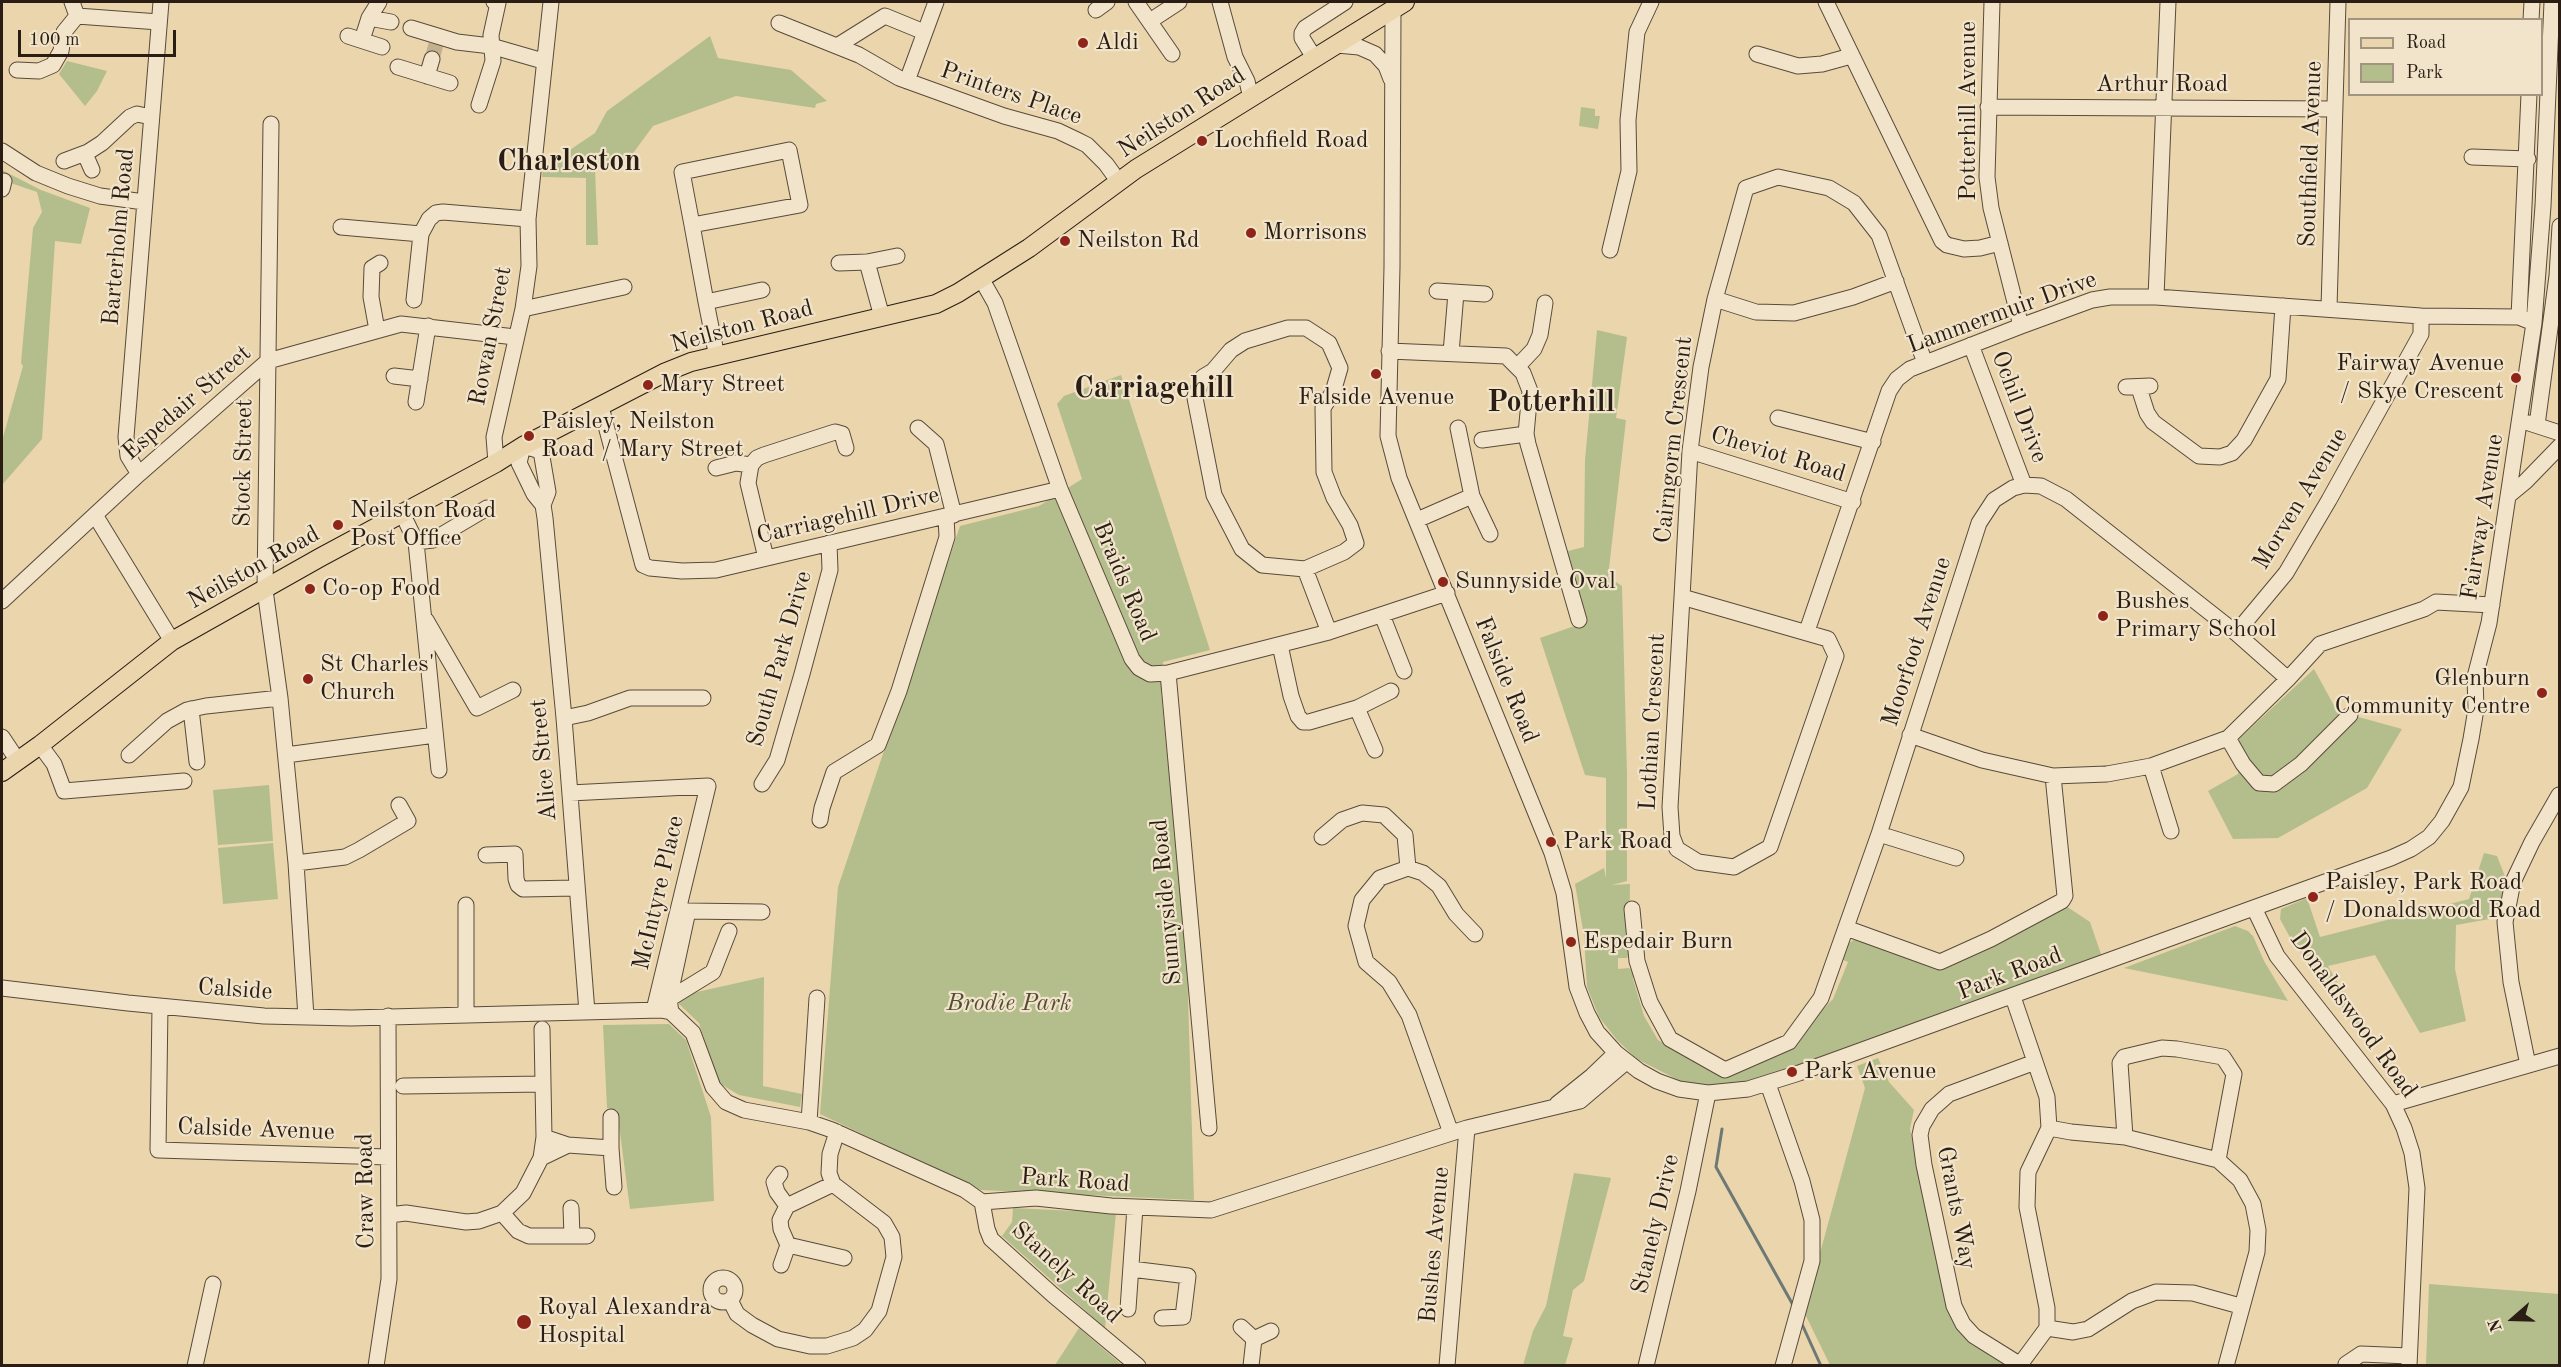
<!DOCTYPE html>
<html>
<head>
<meta charset="utf-8">
<style>
	body { margin:0 }
	#map { position:relative; width:2561px; height:1367px; overflow:hidden; background:#ead5ad; font-family:"Old Standard TT",serif }
	canvas { display:block }
	.frame { position:absolute; inset:0; border:3px solid #291d14; pointer-events:none }
	.legend { position:absolute; left:2348px; top:18px; width:195px; height:78px; box-sizing:border-box; background:#f1e4ca; border:2px solid #a19481; margin:0; padding:8px 10px; list-style:none; font-size:18px; color:#291d14 }
	.legend li { display:flex; align-items:center; gap:12px; height:30px }
	.legend b { width:30px; border:2px solid #a19481 }
	.north { position:absolute; left:2483px; top:1289px; width:60px; height:60px; -webkit-text-stroke:4px #f1e4ca; paint-order:stroke; rotate:250deg; font-size:16px; font-weight:700; line-height:24px; text-align:center; color:#291d14 }
	.north::after { content:''; display:block; margin:auto; width:21px; height:27px; background:#291d14; clip-path:polygon(50% 0,100% 100%,50% 72%,0 100%) }
	.scale { position:absolute; left:18px; top:30px; width:158px; height:27px; box-sizing:border-box; border:3px solid #291d14; border-top:0; padding-left:8px; font-size:18px; line-height:21px; white-space:nowrap; color:#291d14; -webkit-text-stroke:4px #f1e4ca; paint-order:stroke }
</style>
</head>
<body>
<div id="map">
<canvas width="2561" height="1367"></canvas>
<div class="frame"></div>
<ul class="legend">
<li><b style="height:8px;background:#ead5ad"></b>Road</li>
<li><b style="height:16px;background:#b4be8d"></b>Park</li>
</ul>
<div class="north">N</div>
<div class="scale">100 m</div>
</div>
<script>
const g = document.querySelector('canvas').getContext('2d');
g.lineJoin = 'round';
function paint(path, color) {
  g.fillStyle = color;
  g.fill(path, 'evenodd');
}
function shape(rows) {
  const path = new Path2D();
  for (const r of rows) {
    if (r.length === 3) {
      path.moveTo(r[0] + r[2], r[1]);
      path.arc(r[0], r[1], r[2], 0, 2 * Math.PI);
      continue;
    }
    path.moveTo(r[0], r[1]);
    for (let i = 2; i < r.length; i += 2) path.lineTo(r[i], r[i + 1]);
  }
  return path;
}
function stroke(path, color, width, dash) {
  g.strokeStyle = color;
  g.lineWidth = width;
  g.lineCap = dash ? 'butt' : 'round';
  g.setLineDash(dash || []);
  g.stroke(path);
}
function drawText(font, color, halo, rows, align = 'center') {
  g.font = font + ' "Old Standard TT",serif';
  g.lineWidth = 4.5;
  g.setLineDash([]);
  g.textBaseline = 'middle';
  g.strokeStyle = halo;
  g.fillStyle = color;
  for (const [text, x, y, turn = 0] of rows) {
    g.save();
    g.translate(x, y);
    g.rotate((+turn || 0) * Math.PI / 180);
    g.textAlign = isNaN(turn) ? turn : align;
    if (halo) g.strokeText(text, 0, 0);
    g.fillText(text, 0, 0);
    g.restore();
  }
}
const green = shape([
	[710,36,718,58,791,70,827,101,816,104,815,108,736,96,653,126,628,160,595,169,598,245,586,245,586,178,542,177,543,168,595,133,607,111],
	[67,61,107,71,97,91,85,106,59,74],
	[1581,107,1595,109,1595,116,1600,116,1598,129,1579,126],
	[2,170,41,190,90,208,81,244,55,241,42,439,2,485,2,441,23,366,21,363,33,228,42,212,37,192,2,180],
	[1597,330,1627,337,1616,418,1626,420,1608,577,1622,586,1627,775,1627,881,1612,885,1630,884,1629,954,1627,958,1618,958,1618,969,1629,968,1634,972,1633,979,1644,1016,1658,1040,1720,1074,1778,1055,1833,999,1848,962,1841,959,1845,945,1854,940,1867,942,1942,967,2066,906,2090,922,2102,957,1737,1087,1709,1088,1684,1083,1637,1059,1617,1040,1599,1017,1587,987,1584,936,1575,884,1604,868,1606,878,1606,778,1585,775,1540,638,1583,623,1564,552,1584,547,1585,460],
	[1121,375,1210,650,1163,662,1161,691,1177,859,1186,929,1194,1200,981,1190,820,1114,838,887,960,526,1039,506,1082,479,1057,404,1064,396],
	[2314,669,2337,711,2402,729,2367,788,2278,838,2233,839,2208,791,2238,774,2239,739],
	[269,785,273,841,218,845,213,790],
	[273,843,278,899,223,904,218,848],
	[2484,853,2497,856,2506,879,2501,917,2456,925,2455,969,2466,1021,2420,1033,2375,955,2328,966,2365,1030,2361,1032,2292,941,2280,919,2281,909,2307,898,2320,937,2469,899],
	[2235,926,2248,931,2253,936,2264,961,2288,1001,2124,968],
	[764,977,763,1086,802,1094,800,1107,739,1095,719,1083,699,1023,679,1004,679,996],
	[669,1024,686,1040,711,1117,714,1201,630,1209,617,1110,607,1108,603,1025],
	[1878,1058,1889,1082,1914,1110,1910,1129,1946,1305,1952,1319,1970,1344,2008,1365,1830,1365,1804,1312,1865,1088,1857,1066],
	[1574,1173,1611,1178,1584,1281,1573,1290,1563,1336,1573,1338,1565,1365,1523,1365,1533,1331,1546,1306],
	[1013,1208,1116,1213,1105,1328,1002,1236,1012,1222],
	[2429,1284,2559,1294,2559,1365,2426,1365],
	[1079,1328,1122,1365,1055,1365]
]);
const stream = shape([
	[1722,1129,1716,1167,1793,1305],
	[1801,1322,1821,1366]
]);
const minorTunnel = shape([
	[432,59,438,37]
]);
const minor = shape([
	[1136,2,1172,54],
	[1220,2,1235,57,1247,81,1251,98],
	[1826,2,1942,241,1947,245,1964,249,1980,248,2000,243],
	[1992,2,1987,177,1991,208,2021,326],
	[1393,9,1392,267,1388,436,1399,478,1552,853,1564,893,1577,987,1587,1013,1597,1032,1616,1053,1639,1071,1657,1081,1679,1089,1708,1093,1748,1089,1799,1073,2391,858,2411,849,2429,837,2442,821,2461,787,2471,739,2476,709,2475,677,2489,623,2534,323,2543,206,2552,2],
	[1096,10,1107,2],
	[77,16,159,22],
	[369,18,391,22],
	[2531,20,2532,2],
	[1150,21,1179,2],
	[779,23,859,55,899,78,1004,116,1058,131,1077,140,1087,145,1106,164,1119,182],
	[411,28,457,42,491,46,543,61],
	[348,36,382,47],
	[362,40,369,18,379,2],
	[1337,45,1359,47,1375,54,1386,66,1391,79],
	[837,46,885,16,924,32],
	[1757,54,1798,66,1822,64,1851,56],
	[1315,59,1302,38,1302,33,1305,28,1345,2],
	[398,67,450,83],
	[17,70,39,71,53,65,61,51,64,32,77,16,72,2],
	[427,76,432,59],
	[907,81,936,2],
	[479,105,493,61,491,35,498,3,494,2],
	[1988,107,2335,109],
	[271,124,265,590,280,698,296,863,306,1017],
	[2,151,36,173,68,186,100,196,144,202],
	[85,154,92,170],
	[2472,157,2528,159],
	[64,161,88,152,102,143,130,117,137,114,151,117],
	[2,189,4,181],
	[692,225,800,205,789,150,682,172,692,225,706,302,717,357],
	[341,227,421,234],
	[1610,250,1629,171,1628,120,1637,32,1651,2],
	[867,262,882,317],
	[839,263,867,262,897,256],
	[982,280,995,303,1060,489,1132,659,1139,668,1150,674,1168,673,1329,632,1447,593],
	[1437,291,1485,294],
	[2156,297,2168,2],
	[1715,299,1756,312,1794,313,1853,297,1896,281],
	[414,300,421,234,429,219,436,213,443,212,528,219],
	[706,302,762,290],
	[2329,308,2338,2],
	[523,309,624,287],
	[2519,317,2529,94],
	[377,330,371,297,372,268,380,263],
	[1971,345,2024,485],
	[1389,351,1506,356,1523,373,1530,391,1526,434,1528,444,1579,620],
	[1451,353,1456,293],
	[1517,367,1534,349,1540,335,1545,303],
	[394,376,420,379],
	[2126,387,2150,386],
	[2139,388,2147,413,2153,422,2199,456,2220,457,2232,453,2244,440,2278,379,2283,306],
	[416,402,428,326],
	[601,407,643,565,650,568,682,571,716,570,1060,489],
	[1778,418,1873,442],
	[2529,423,2560,433],
	[2537,425,2557,276,2560,226],
	[918,428,936,444,954,515],
	[1458,428,1472,496,1490,534],
	[1482,440,1526,434],
	[1690,451,1853,502],
	[496,463,494,437,523,309,529,266,528,219,551,2],
	[716,468,736,463,751,465],
	[139,474,128,456,126,437,161,2],
	[2508,496,2525,482,2560,446],
	[543,505,548,492,541,451,523,446,519,463,534,494,543,505,545,518,564,718,587,1012],
	[402,513,416,542,439,770],
	[95,515,172,641],
	[1417,520,1472,496],
	[416,542,433,540,487,508],
	[766,558,748,483,751,465,757,458,764,455,835,432,842,434,846,448],
	[1305,569,1344,552,1356,543,1350,525,1334,498,1324,472,1323,408,1333,392,1340,368,1329,343,1306,328,1288,328,1245,341,1231,350,1213,371,1203,377,1195,398,1214,495,1242,549,1262,565,1305,569,1329,632],
	[1682,597,1828,639,1836,656,1770,847,1734,867,1698,862,1677,849,1672,836,1670,807,1682,597],
	[1682,597,1690,451,1701,367,1715,299,1746,188,1778,177,1829,188,1854,203,1879,235,1925,363],
	[2,601,139,474,268,361,401,324,515,337],
	[1382,615,1404,671],
	[426,620,477,708,513,690],
	[1807,631,1889,391,1897,379,1910,369,2021,326,2092,300,2110,297,2156,297,2421,316,2519,317,2534,323],
	[2236,633,2286,573,2329,500,2421,334,2421,316],
	[1280,645,1291,696,1298,716,1303,722,1309,722,1357,708,1391,691],
	[1168,673,1209,1128],
	[1357,708,1375,750],
	[191,709,197,762],
	[564,718,588,713,630,698,703,698],
	[1910,735,1982,760,2053,776,2107,774,2151,766,2228,738,2288,679,2320,644,2424,609,2436,602,2492,605],
	[2,737,18,761],
	[2228,738,2243,764,2259,783,2274,784,2301,764,2350,715],
	[40,745,54,764,64,791,184,781],
	[129,755,167,721,187,710,206,706,280,698],
	[286,755,435,735],
	[2151,766,2171,831],
	[762,784,777,760,802,674,830,570,829,543],
	[570,793,708,786,654,1010],
	[820,820,822,808,834,772,878,745,899,691,947,537,946,517],
	[1879,834,1956,858],
	[1322,837,1342,820,1362,813,1384,815,1405,835,1408,868],
	[486,855,515,854,516,879,518,885,523,889,576,888],
	[296,863,345,857,359,850,408,821,399,805],
	[466,905,466,1014],
	[2254,908,2277,956,2393,1104,2404,1128,2412,1153,2417,1188,2409,1366],
	[1632,909,1637,961,1650,1002,1670,1039,1725,1070,1789,1042,1821,998,1879,834,1979,523,1994,500,2013,488,2024,485,2041,486,2066,499,2236,633,2288,679],
	[1846,928,1940,962,1991,939,2062,901,2065,896,2053,776],
	[2,988,128,1003,264,1016,351,1018,661,1010,671,1012,693,1033,713,1087,726,1102,744,1110,809,1122,832,1130,965,1190,982,1202,1036,1198,1111,1206,1211,1210,1467,1128,1580,1101,1626,1062],
	[2013,997,2047,1097,2049,1128,2028,1172,2027,1207,2047,1308,2047,1328,2019,1366],
	[669,999,713,972,729,931],
	[160,1006,158,1150,388,1157],
	[671,1012,669,999,688,911,762,912],
	[2528,1065,2511,982,2505,922,2513,882,2532,842,2559,795],
	[1768,1084,1802,1181,1812,1220,1812,1261,1783,1366],
	[403,1086,543,1084],
	[1557,1104,1592,1076,1616,1053],
	[2393,1104,2560,1056],
	[809,1122,817,998],
	[2049,1128,2071,1132,2125,1137,2218,1160,2240,1180,2253,1204,2258,1230,2257,1252,2226,1366],
	[1451,1133,1409,1015,1389,982,1366,962,1356,926,1362,900,1380,878,1408,868,1423,873,1439,886,1456,914,1475,934],
	[2125,1137,2120,1063,2124,1057,2162,1048,2177,1049,2223,1057,2234,1074,2218,1160],
	[568,1145,611,1148,611,1117],
	[611,1148,614,1187],
	[541,1158,568,1145,544,1137],
	[833,1184,829,1173,830,1154,837,1132],
	[982,1202,987,1229,991,1239,1053,1295,1138,1366],
	[787,1206,780,1220,781,1229,788,1245,844,1258],
	[571,1208,572,1236],
	[502,1213,518,1231,529,1236,587,1236],
	[389,1215,406,1213,466,1222,479,1221,502,1213,523,1193,541,1158,544,1137,542,1029],
	[781,1265,788,1245],
	[1131,1269,1188,1276,1183,1317,1162,1318],
	[723,1290,12],
	[730,1300,737,1314,752,1325,778,1339,810,1346,827,1346,853,1338,865,1330,879,1311,894,1257,892,1237,884,1223,833,1184,787,1206,777,1192,774,1182,780,1174],
	[1128,1309,1135,1207],
	[1241,1327,1254,1339,1271,1331],
	[2047,1328,2073,1332,2088,1329,2132,1301,2156,1292,2193,1293,2240,1306],
	[2019,1364,1974,1336,1963,1324,1954,1306,1924,1165,1920,1135,1922,1126,1932,1109,1949,1094,2035,1062],
	[2346,1364,2361,1354,2409,1356],
	[195,1366,213,1284],
	[376,1366,389,1279,388,1016],
	[1251,1366,1254,1339],
	[1447,1366,1467,1128],
	[1646,1366,1688,1191,1708,1093]
]);
const major = shape([
	[2,772,40,745,172,641,321,557,496,463,523,446,666,372,691,362,936,304,958,293,1029,248,1136,169,1405,2]
]);
const markers = [
	[1083,43,6,"#8f2418"],
	[1202,141,6,"#8f2418"],
	[1251,233,6,"#8f2418"],
	[1065,241,6,"#8f2418"],
	[1376,374,6,"#8f2418"],
	[2516,378,6,"#8f2418"],
	[648,385,6,"#8f2418"],
	[529,436,6,"#8f2418"],
	[338,525,6,"#8f2418"],
	[1443,582,6,"#8f2418"],
	[310,589,6,"#8f2418"],
	[2103,616,6,"#8f2418"],
	[308,679,6,"#8f2418"],
	[2542,693,6,"#8f2418"],
	[1551,842,6,"#8f2418"],
	[2313,897,6,"#8f2418"],
	[1571,942,6,"#8f2418"],
	[1792,1072,6,"#8f2418"],
	[524,1322,8,"#8f2418"]
];
const poiNames = [
	["Aldi",1095,43],
	["Lochfield Road",1214,141],
	["Morrisons",1263,233],
	["Neilston Rd",1077,241],
	["Fairway Avenue",2504,364,"right"],
	["/ Skye Crescent",2504,392,"right"],
	["Mary Street",660,385],
	["Falside Avenue",1376,398,"center"],
	["Paisley, Neilston",541,422],
	["Road / Mary Street",541,450],
	["Neilston Road",350,511],
	["Post Office",350,539],
	["Sunnyside Oval",1455,582],
	["Co-op Food",322,589],
	["Bushes",2115,602],
	["Primary School",2115,630],
	["St Charles'",320,665],
	["Church",320,693],
	["Glenburn",2530,679,"right"],
	["Community Centre",2530,707,"right"],
	["Park Road",1563,842],
	["Paisley, Park Road",2325,883],
	["/ Donaldswood Road",2325,911],
	["Espedair Burn",1583,942],
	["Park Avenue",1804,1072],
	["Royal Alexandra",538,1308],
	["Hospital",538,1336]
];
const streetNames = [
	["Arthur Road",2162,85],
	["Printers Place",1011,94,19],
	["Potterhill Avenue",1969,111,-90],
	["Neilston Road",1182,113,-33],
	["Southfield Avenue",2311,154,-88],
	["Barterholm Road",119,237,-85],
	["Lammermuir Drive",2002,313,-20],
	["Neilston Road",742,327,-15],
	["Rowan Street",491,336,-79],
	["Espedair Street",187,403,-41],
	["Ochil Drive",2019,407,69],
	["Cairngorm Crescent",1674,440,-84],
	["Cheviot Road",1778,455,17],
	["Stock Street",244,463,-89],
	["Morven Avenue",2301,499,-59],
	["Carriagehill Drive",848,516,-13],
	["Fairway Avenue",2483,517,-81],
	["Neilston Road",254,568,-29],
	["Braids Road",1124,582,67],
	["Moorfoot Avenue",1917,642,-72],
	["South Park Drive",780,659,-74],
	["Falside Road",1506,680,68],
	["Lothian Crescent",1653,722,-87],
	["Alice Street",544,760,-95],
	["McIntyre Place",659,893,-77],
	["Sunnyside Road",1167,902,-95],
	["Park Road",2010,974,-21],
	["Calside",235,990,4],
	["Donaldswood Road",2353,1015,54],
	["Calside Avenue",256,1130,2],
	["Park Road",1075,1181,4],
	["Craw Road",366,1191,-91],
	["Grants Way",1956,1208,79],
	["Stanely Drive",1656,1224,-77],
	["Bushes Avenue",1435,1245,-85],
	["Stanely Road",1066,1273,42]
];
const parkNames = [
	["Brodie Park",1009,1004]
];
const districtNames = [
	["Charleston",569,162],
	["Carriagehill",1154,389],
	["Potterhill",1551,403]
];
paint(green, '#b4be8d');
stroke(stream, '#6d7974', 3);
stroke(minorTunnel, '#c3b08e', 15, [15, 8]);
stroke(minor, '#594b3a', 17);
stroke(major, '#291d14', 20);
stroke(minor, '#f1e4ca', 15);
stroke(major, '#ead5ad', 18);
for (const [x, y, r, color] of markers) {
  const dot = new Path2D();
  dot.arc(x, y, r, 0, 2 * Math.PI);
  g.fillStyle = color;
  g.fill(dot);
  stroke(dot, '#f1e4ca', 2);
}
drawText('24px', '#291d14', '#f1e4ca', poiNames, 'left');
drawText('24px', '#291d14', '#f1e4ca', streetNames);
drawText('italic 24px', '#534d38', '#f1e4ca', parkNames);
drawText('bold 30px', '#291d14', '#f1e4ca', districtNames);
</script>
</body>
</html>
